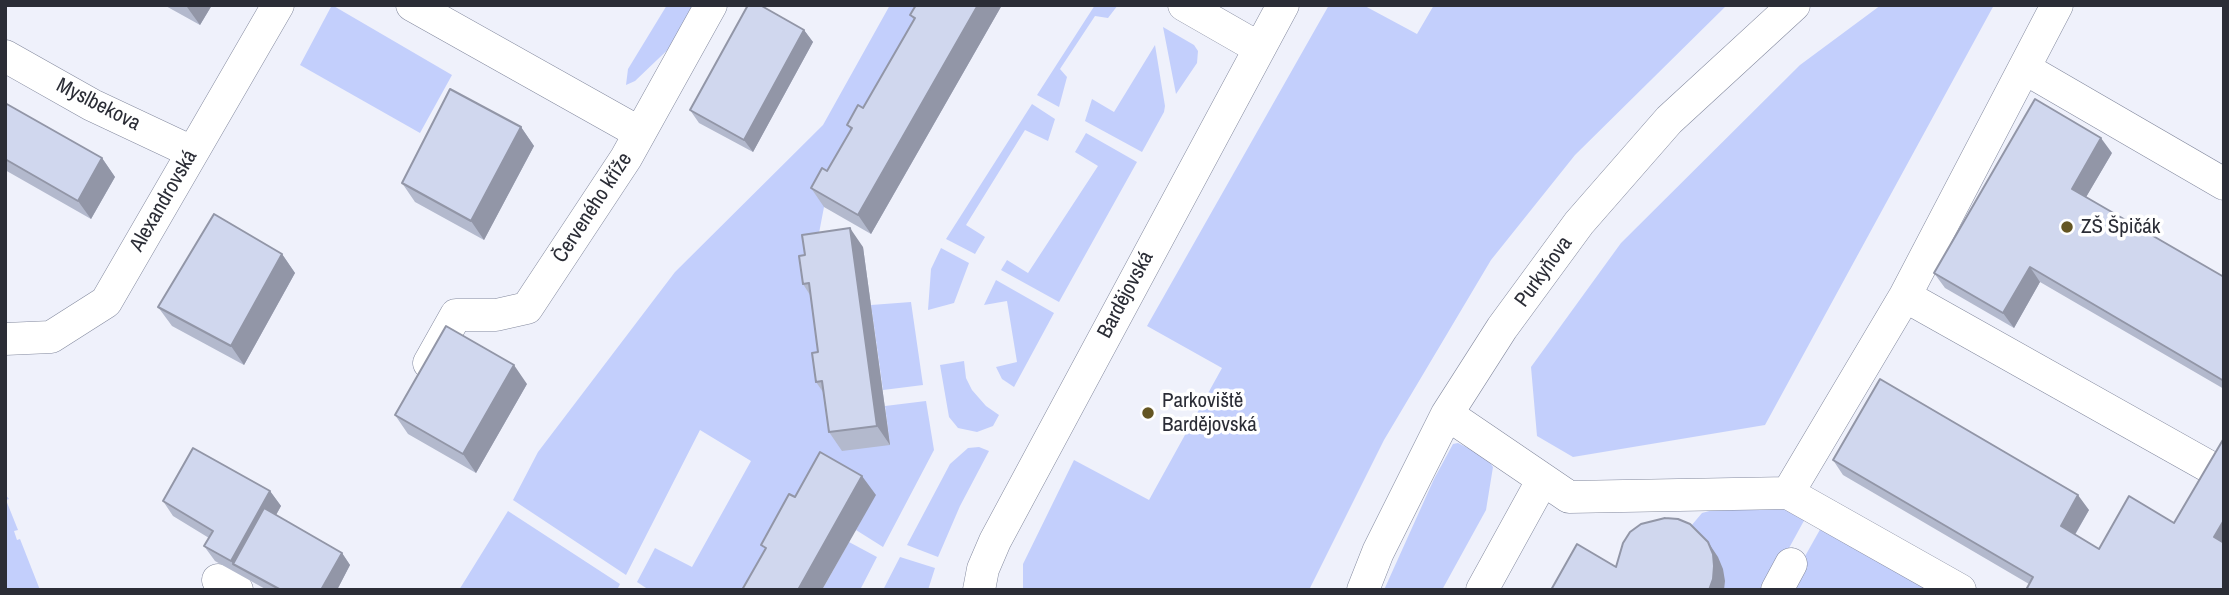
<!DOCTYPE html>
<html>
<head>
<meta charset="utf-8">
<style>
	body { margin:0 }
	#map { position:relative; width:2229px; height:595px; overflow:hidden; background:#eff1fb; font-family:"Archivo Narrow",sans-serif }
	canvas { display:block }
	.frame { position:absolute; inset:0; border:7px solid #2b2d36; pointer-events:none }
</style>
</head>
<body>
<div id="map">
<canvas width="2229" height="595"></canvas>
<div class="frame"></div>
</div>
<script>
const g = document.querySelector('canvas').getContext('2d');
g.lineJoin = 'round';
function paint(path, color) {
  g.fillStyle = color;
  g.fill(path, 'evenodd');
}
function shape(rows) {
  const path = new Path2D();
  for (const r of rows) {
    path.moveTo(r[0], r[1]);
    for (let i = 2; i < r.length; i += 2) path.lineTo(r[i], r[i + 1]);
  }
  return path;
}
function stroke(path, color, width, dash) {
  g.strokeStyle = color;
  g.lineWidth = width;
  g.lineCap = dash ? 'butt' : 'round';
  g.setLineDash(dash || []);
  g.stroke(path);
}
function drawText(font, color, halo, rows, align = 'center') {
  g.font = font + ' "Archivo Narrow",sans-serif';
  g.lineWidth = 7;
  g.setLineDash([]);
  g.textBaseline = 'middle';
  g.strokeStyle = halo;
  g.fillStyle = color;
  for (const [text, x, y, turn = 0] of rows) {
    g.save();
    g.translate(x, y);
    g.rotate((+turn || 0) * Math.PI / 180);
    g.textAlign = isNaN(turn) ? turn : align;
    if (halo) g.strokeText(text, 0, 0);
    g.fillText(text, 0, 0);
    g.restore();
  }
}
const green = shape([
	[332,5,452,75,420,133,300,65],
	[667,5,698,5,680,38,635,81,626,85,628,69],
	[890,5,946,5,824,207,815,254,890,445,885,406,926,401,934,450,883,547,856,530,875,495,766,590,649,590,637,582,655,548,692,567,751,461,700,430,626,575,513,500,538,452,675,272,823,125],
	[1095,5,1118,5,1108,18,1095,16,1060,69,1067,77,1059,107,1037,95],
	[1329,5,1363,5,1417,34,1434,5,1727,5,1575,155,1491,260,1384,440,1309,590,1023,590,1023,564,1074,460,1149,500,1222,368,1147,326],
	[1881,5,1994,5,1765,425,1573,457,1537,436,1531,367,1621,243,1800,65],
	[1163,27,1194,45,1198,51,1197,63,1176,94],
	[1155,45,1165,106,1164,112,1142,152,1085,121,1092,99,1114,112],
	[1032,104,1055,119,1048,141,1025,130,966,225,985,237,975,254,946,239],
	[1086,133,1137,162,1059,302,1001,270,1007,260,1028,273,1098,166,1075,152],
	[941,248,969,263,954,303,928,310,931,269],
	[996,280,1054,313,1014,387,1002,379,996,367,1017,362,1007,301,984,305],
	[911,302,923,385,883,390,871,305],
	[964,361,966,378,972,390,986,406,999,415,993,426,977,432,958,428,949,417,940,365],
	[1458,443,1486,457,1493,467,1486,510,1442,590,1384,590,1434,479,1453,444],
	[979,447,989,451,960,506,938,557,907,545,950,464,968,448],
	[5,494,9,499,6,500,18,530,14,531,17,540,20,539,40,590,5,589],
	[1724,507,1785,508,1806,517,1766,590,1724,590,1691,526,1702,513],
	[508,511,620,584,617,590,459,590],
	[1822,526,1934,590,1786,590],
	[849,542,877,557,860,590,822,590],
	[900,557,935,568,928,590,883,590]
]);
const minor = shape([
	[412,5,640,133],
	[1184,5,1259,48],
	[5,56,92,105,192,152],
	[2024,68,2224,184],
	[1905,296,2057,5],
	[5,339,51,337,106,302,278,5],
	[429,363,456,315,496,315,527,308,626,158,711,5],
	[1447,414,1569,497,1788,493,1960,590],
	[1788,493,1905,296,2222,474],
	[218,580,237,590],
	[979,590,983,569,995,541,1283,5],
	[1363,590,1378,552,1447,414,1502,328,1579,223,1669,120,1794,5],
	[1482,590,1542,481],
	[1777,590,1791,564]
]);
const wall = shape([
	[164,5,212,5,200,25],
	[916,5,1002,5,871,234,824,207,811,188,827,171,851,130,847,125,863,108,914,20,910,15],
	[804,30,813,42,753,152,699,123,690,110],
	[5,103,102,158,115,177,91,219,5,170],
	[521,127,534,146,484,240,415,202,402,183],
	[2112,153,2086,197,2224,277,2224,389,2040,282,2014,328,1945,288,1934,273],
	[863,247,890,445,842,451,829,432,823,392,816,382,818,352,810,295,803,284],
	[282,254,295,273,244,365,172,326,158,307],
	[527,384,476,473,408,434,395,415],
	[1833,460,2089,510,2075,535,2099,549,2174,523,2224,590,2029,584,1843,475],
	[270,491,281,506,276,515,342,553,350,565,337,590,267,590,215,561,204,546,209,538,173,516,163,501]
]);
const shadedWall = shape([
	[188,5,212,5,200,25,187,7],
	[978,5,1002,5,871,234,858,215],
	[804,30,813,42,753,152,744,140],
	[521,127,534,146,484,240,471,221],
	[2101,138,2112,153,2082,204,2072,189],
	[102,158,115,177,91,219,78,201],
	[850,228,863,247,890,445,877,426],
	[282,254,295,273,244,365,231,346],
	[2030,267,2040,282,2014,328,2003,313],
	[514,365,527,384,476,473,463,454],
	[862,476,876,495,822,590,798,590],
	[270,491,281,506,245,570,233,564,231,561],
	[2078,495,2089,510,2071,541,2061,526],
	[2224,520,2224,552,2214,537],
	[1708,542,1718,557,1723,569,1725,581,1724,590,1709,590],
	[342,553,350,565,337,590,321,590]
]);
const building = shape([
	[748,5,760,5,804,30,744,140,690,110,748,5],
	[916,5,978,5,858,215,811,188,822,168,827,171,852,128,847,125,858,105,863,108,915,18,910,15,916,5],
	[450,89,521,127,471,221,402,183,450,89],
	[2035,99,2101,138,2072,189,2224,277,2224,381,2030,267,2003,313,1934,273,2035,99],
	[5,103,102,158,78,201,5,159,5,103],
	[214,214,282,254,231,346,158,307,214,214],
	[850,228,877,426,829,432,822,381,816,382,812,353,818,352,809,283,803,284,799,256,805,255,802,235,850,228],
	[446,326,514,365,463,454,395,415,446,326],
	[1880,379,2078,495,2061,526,2099,549,2129,496,2174,523,2224,438,2224,520,2214,537,2224,543,2224,590,2026,590,2033,577,1833,460,1880,379],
	[193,448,270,491,231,561,204,546,213,531,163,501,193,448],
	[820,452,862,476,798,590,742,590,766,548,761,545,789,494,795,497,820,452],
	[264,508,342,553,321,590,281,590,233,564,264,508],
	[1665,518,1678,519,1690,524,1708,542,1713,554,1714,566,1713,579,1709,590,1551,590,1577,544,1616,567,1623,543,1630,532,1641,524,1665,518]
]);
const markers = [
	[2067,227,7,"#645522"],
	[1148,413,7,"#645522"]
];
const streetNames = [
	["Myslbekova",98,105,27],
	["Alexandrovská",164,201,-60],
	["Červeného kříže",593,208,-57],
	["Purkyňova",1544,272,-54],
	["Bardějovská",1126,295,-62]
];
const poiNames = [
	["ZŠ Špičák",2081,227],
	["Parkoviště",1162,401],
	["Bardějovská",1162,425]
];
paint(green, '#c3cffc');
stroke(minor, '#83899e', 33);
stroke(minor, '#fff', 32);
paint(wall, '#b3b9cd');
paint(shadedWall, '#9296a7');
paint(building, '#d0d7ee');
stroke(building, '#9296a7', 2);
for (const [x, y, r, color] of markers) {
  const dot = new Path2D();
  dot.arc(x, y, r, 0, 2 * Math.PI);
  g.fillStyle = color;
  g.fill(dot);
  stroke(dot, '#fff', 2.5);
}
drawText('21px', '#2b2d36', '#fff', streetNames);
drawText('21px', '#2b2d36', '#fff', poiNames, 'left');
</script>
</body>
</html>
